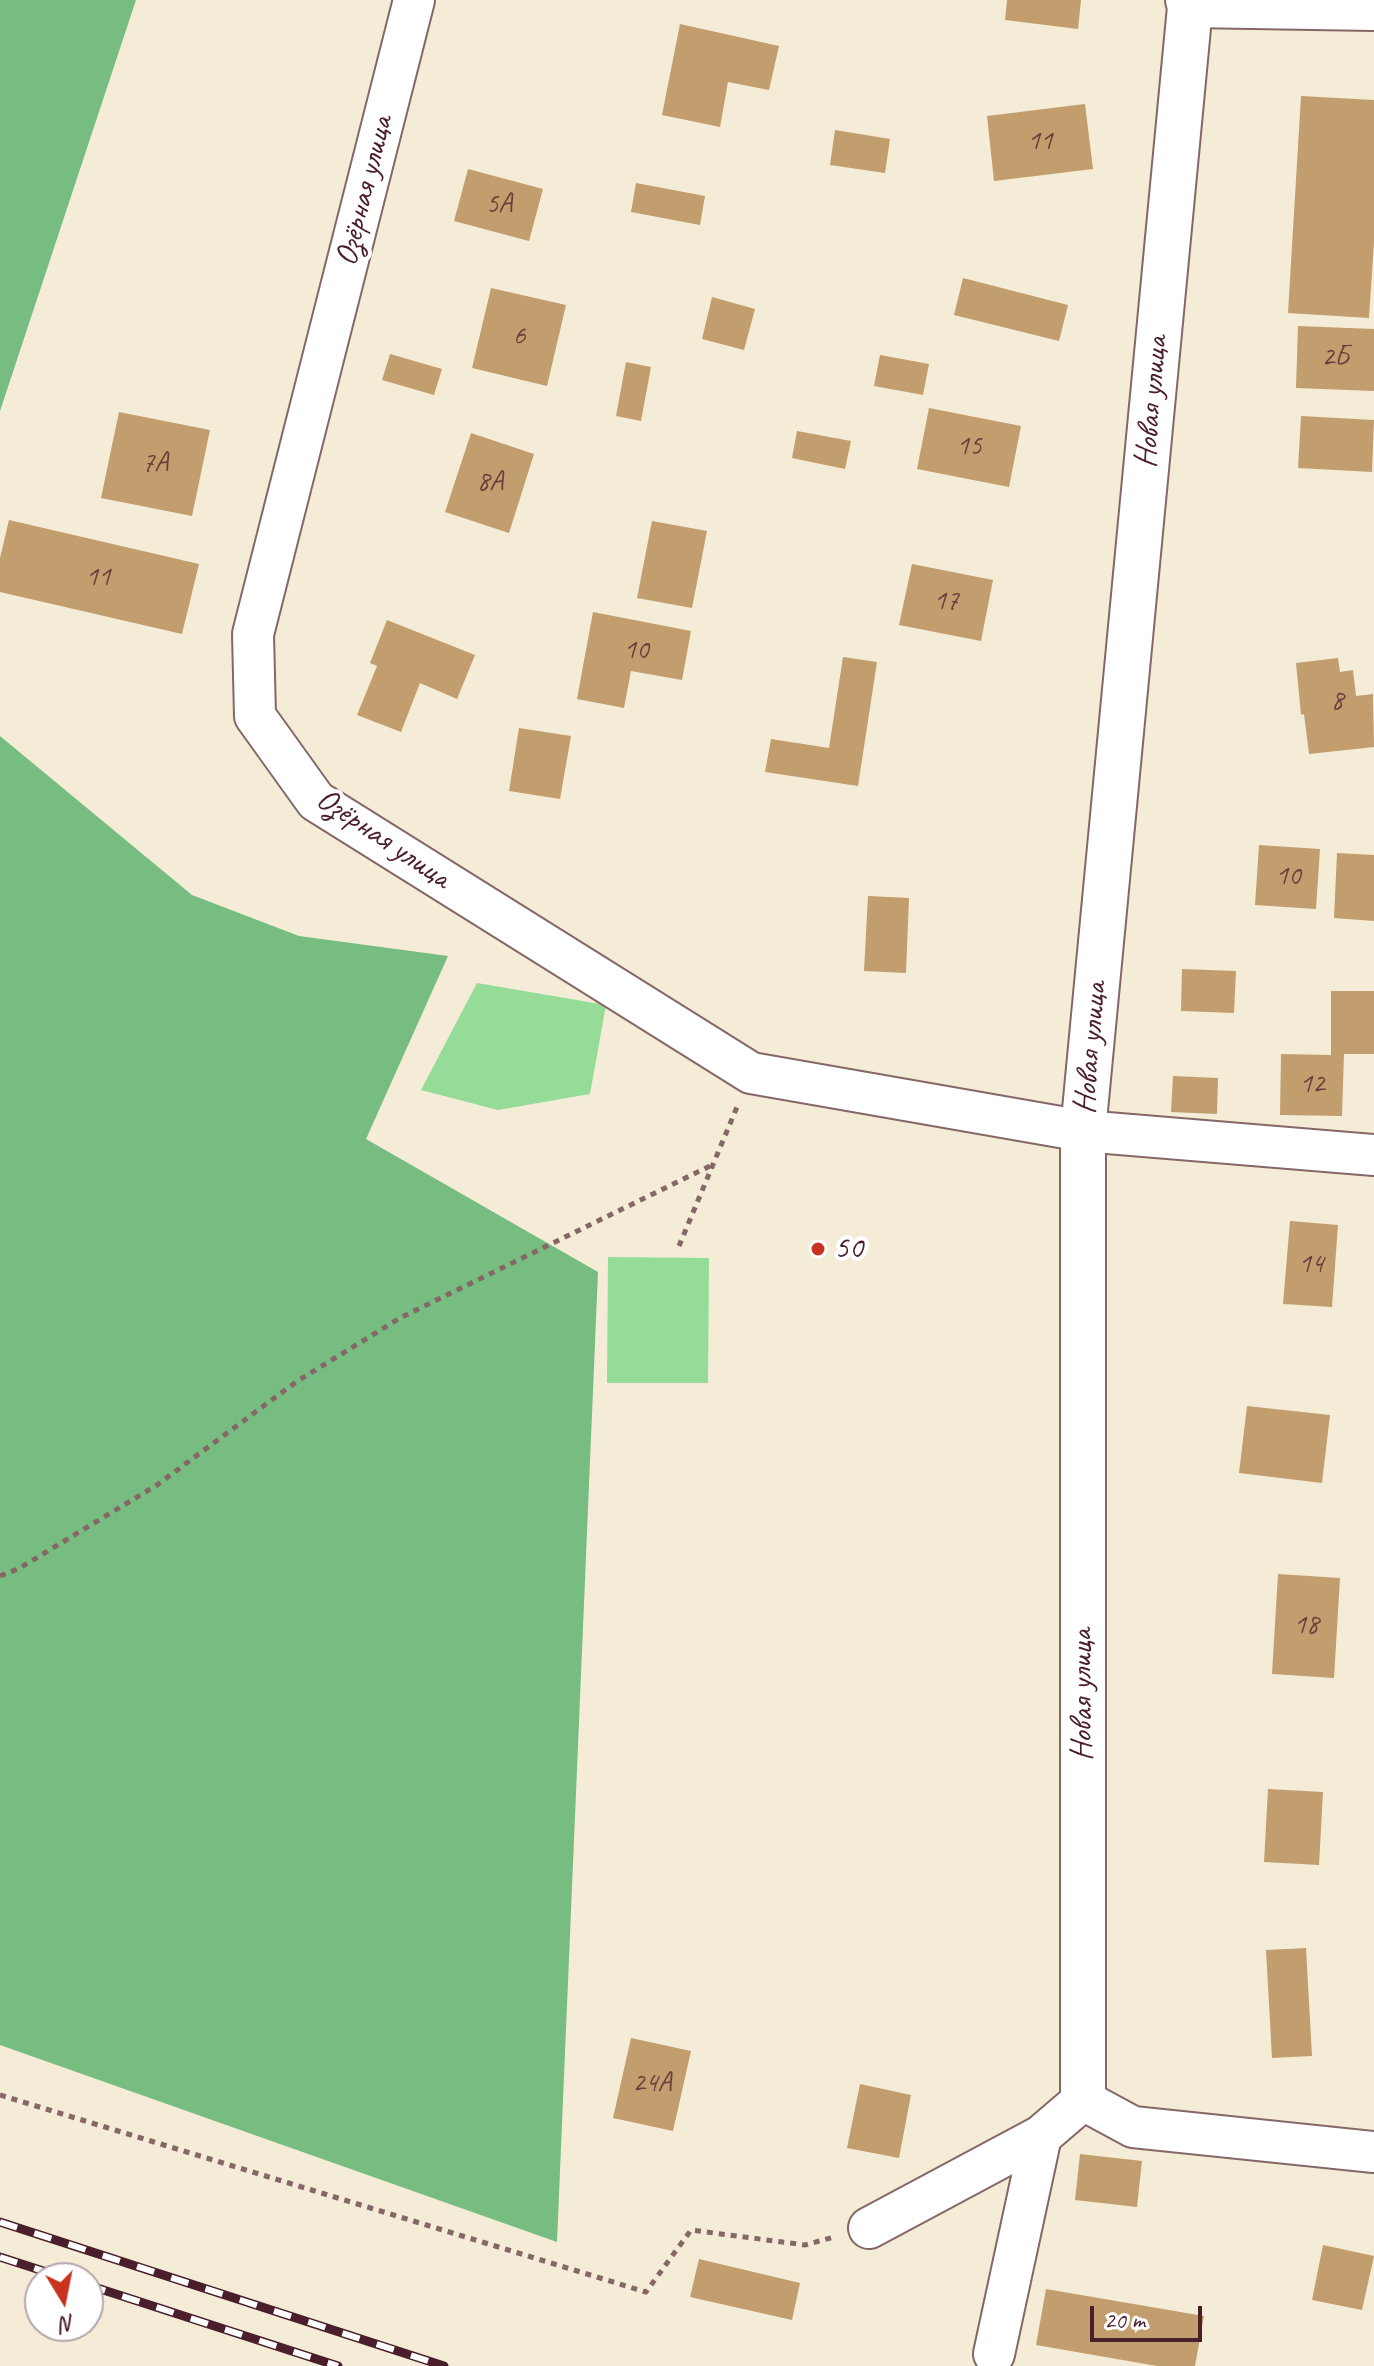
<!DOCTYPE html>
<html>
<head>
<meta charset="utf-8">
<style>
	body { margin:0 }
	#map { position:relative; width:1374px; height:2366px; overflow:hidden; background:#f4ecd7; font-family:Caveat,sans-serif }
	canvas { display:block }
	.north { position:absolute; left:24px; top:2262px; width:80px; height:80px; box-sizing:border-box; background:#fff; border:2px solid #b7a5aa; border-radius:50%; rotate:170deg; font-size:22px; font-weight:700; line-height:32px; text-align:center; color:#4a1f2b }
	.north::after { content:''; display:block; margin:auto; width:28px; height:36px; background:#c8321e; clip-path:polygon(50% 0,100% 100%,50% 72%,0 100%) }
	.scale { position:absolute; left:1090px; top:2306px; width:112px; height:36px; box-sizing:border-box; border:4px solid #4a1f2b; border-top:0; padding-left:10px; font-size:24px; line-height:28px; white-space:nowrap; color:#4a1f2b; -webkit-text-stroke:6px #fff; paint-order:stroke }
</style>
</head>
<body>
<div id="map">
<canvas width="1374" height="2366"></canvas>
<div class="north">N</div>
<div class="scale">20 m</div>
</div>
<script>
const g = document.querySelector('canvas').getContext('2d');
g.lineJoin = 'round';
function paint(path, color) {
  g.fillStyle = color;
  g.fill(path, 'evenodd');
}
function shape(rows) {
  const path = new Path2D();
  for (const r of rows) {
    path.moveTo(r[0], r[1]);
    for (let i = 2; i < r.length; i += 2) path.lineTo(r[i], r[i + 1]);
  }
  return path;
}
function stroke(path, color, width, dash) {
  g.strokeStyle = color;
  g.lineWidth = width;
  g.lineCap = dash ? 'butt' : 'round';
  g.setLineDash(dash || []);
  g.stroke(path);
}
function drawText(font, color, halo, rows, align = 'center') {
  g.font = font + ' Caveat,sans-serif';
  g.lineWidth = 8;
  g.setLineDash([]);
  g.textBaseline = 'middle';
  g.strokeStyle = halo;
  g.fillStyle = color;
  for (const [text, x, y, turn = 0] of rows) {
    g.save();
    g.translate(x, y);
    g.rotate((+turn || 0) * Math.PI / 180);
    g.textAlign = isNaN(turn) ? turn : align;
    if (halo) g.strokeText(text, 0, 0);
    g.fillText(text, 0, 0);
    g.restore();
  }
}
const green = shape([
	[477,983,606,1005,590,1094,498,1110,421,1090],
	[608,1257,709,1258,708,1383,607,1383]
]);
const forest = shape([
	[0,0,136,0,0,411],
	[0,736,192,895,299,936,448,956,366,1139,598,1272,557,2242,0,2045]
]);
const building = shape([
	[1007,0,1081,0,1078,29,1005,20],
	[680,24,779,46,769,90,728,82,720,127,662,115],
	[1301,96,1374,100,1374,242,1369,318,1288,313],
	[1085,104,1093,169,994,181,987,116],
	[835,130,890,139,885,173,830,165],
	[468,169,543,189,529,241,454,221],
	[636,183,705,196,700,225,631,212],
	[963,278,1068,305,1059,341,954,315],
	[491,288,566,305,547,386,472,368],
	[712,297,755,309,744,350,702,339],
	[1298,326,1374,329,1374,391,1296,388],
	[390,354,442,369,434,395,382,380],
	[880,355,929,364,923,395,874,386],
	[626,362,651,367,641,421,616,416],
	[929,408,1021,426,1009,487,917,469],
	[119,412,210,430,192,516,101,498],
	[1301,416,1374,420,1372,472,1298,468],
	[797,431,851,441,845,469,792,458],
	[471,433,534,454,509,533,445,512],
	[9,520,199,564,182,634,0,592,0,558],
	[652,521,707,531,692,608,637,598],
	[912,564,993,580,981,641,899,625],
	[593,612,691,631,682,680,631,671,624,708,577,699],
	[387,620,475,655,457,699,420,683,401,732,357,715,377,666,370,663],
	[843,657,877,662,858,786,765,772,771,739,829,748],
	[1338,658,1340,672,1353,670,1356,696,1373,694,1374,747,1309,754,1304,714,1301,715,1296,663],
	[519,728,571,736,560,799,509,791],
	[1259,845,1320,849,1316,909,1255,905],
	[1337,853,1374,855,1374,921,1334,918],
	[868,896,909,898,906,973,864,971],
	[1182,969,1236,971,1234,1013,1181,1011],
	[1331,991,1374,991,1374,1054,1344,1054,1342,1116,1280,1115,1281,1054,1331,1055],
	[1173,1076,1218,1078,1217,1114,1171,1112],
	[1290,1221,1338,1225,1332,1307,1283,1304],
	[1247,1406,1330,1415,1322,1483,1239,1473],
	[1278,1574,1340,1578,1334,1678,1272,1674],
	[1268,1789,1323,1792,1319,1865,1264,1862],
	[1306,1948,1312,2056,1272,2058,1266,1950],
	[631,2038,691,2051,673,2131,613,2118],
	[860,2084,911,2095,899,2158,847,2148],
	[1080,2154,1142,2161,1137,2207,1075,2200],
	[1323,2245,1374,2256,1362,2310,1312,2300],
	[699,2259,800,2283,792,2320,690,2297],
	[1046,2289,1204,2316,1195,2366,1157,2366,1036,2345]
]);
const path = shape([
	[679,1246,737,1107],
	[0,1576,18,1569,157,1485,296,1382,400,1318,714,1164],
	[0,2095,646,2292,691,2230,805,2245,834,2237]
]);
const minor = shape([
	[414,0,253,634,255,716,316,801,751,1073,1083,1131,1374,1155],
	[1190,7,1374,10],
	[869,2228,1041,2136,1083,2100,1133,2127,1374,2152],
	[994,2354,1041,2136]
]);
const tertiary = shape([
	[1083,2100,1083,1131,1190,7,1188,0]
]);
const rail = shape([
	[0,2222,444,2366],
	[0,2257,65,2278],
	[88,2285,338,2366]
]);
const markers = [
	[818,1249,8,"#c8321e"]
];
const numberNames = [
	["11",1040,142],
	["5А",499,205],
	["6",519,337],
	["2Б",1335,358],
	["15",969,447],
	["7А",155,464],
	["8А",490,483],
	["11",98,578],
	["17",946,602],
	["10",636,651],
	["8",1337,702],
	["10",1288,877],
	["12",1312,1085],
	["14",1311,1265],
	["18",1306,1626],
	["24А",652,2084]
];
const streetNames = [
	["Озёрная улица",365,191,-76],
	["Новая улица",1152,402,-85],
	["Озёрная улица",383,839,34],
	["Новая улица",1091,1048,-85],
	["Новая улица",1083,1695,-90]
];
const poiNames = [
	["50",834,1249]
];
paint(green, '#94dc97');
paint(forest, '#77bc80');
paint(building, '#c29e6e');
stroke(minor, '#866767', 44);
stroke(tertiary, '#866767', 48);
stroke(path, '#866767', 5, [6, 6]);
stroke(minor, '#fff', 40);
stroke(tertiary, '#fff', 44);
stroke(rail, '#4a1f2b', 9);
stroke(rail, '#fff', 6, [18]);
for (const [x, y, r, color] of markers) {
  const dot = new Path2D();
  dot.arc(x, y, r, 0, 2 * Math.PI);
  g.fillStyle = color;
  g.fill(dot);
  stroke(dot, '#fff', 3);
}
drawText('28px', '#683f3c', null, numberNames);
drawText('32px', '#4a1f2b', '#fff', streetNames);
drawText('32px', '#4a1f2b', '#fff', poiNames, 'left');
</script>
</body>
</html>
